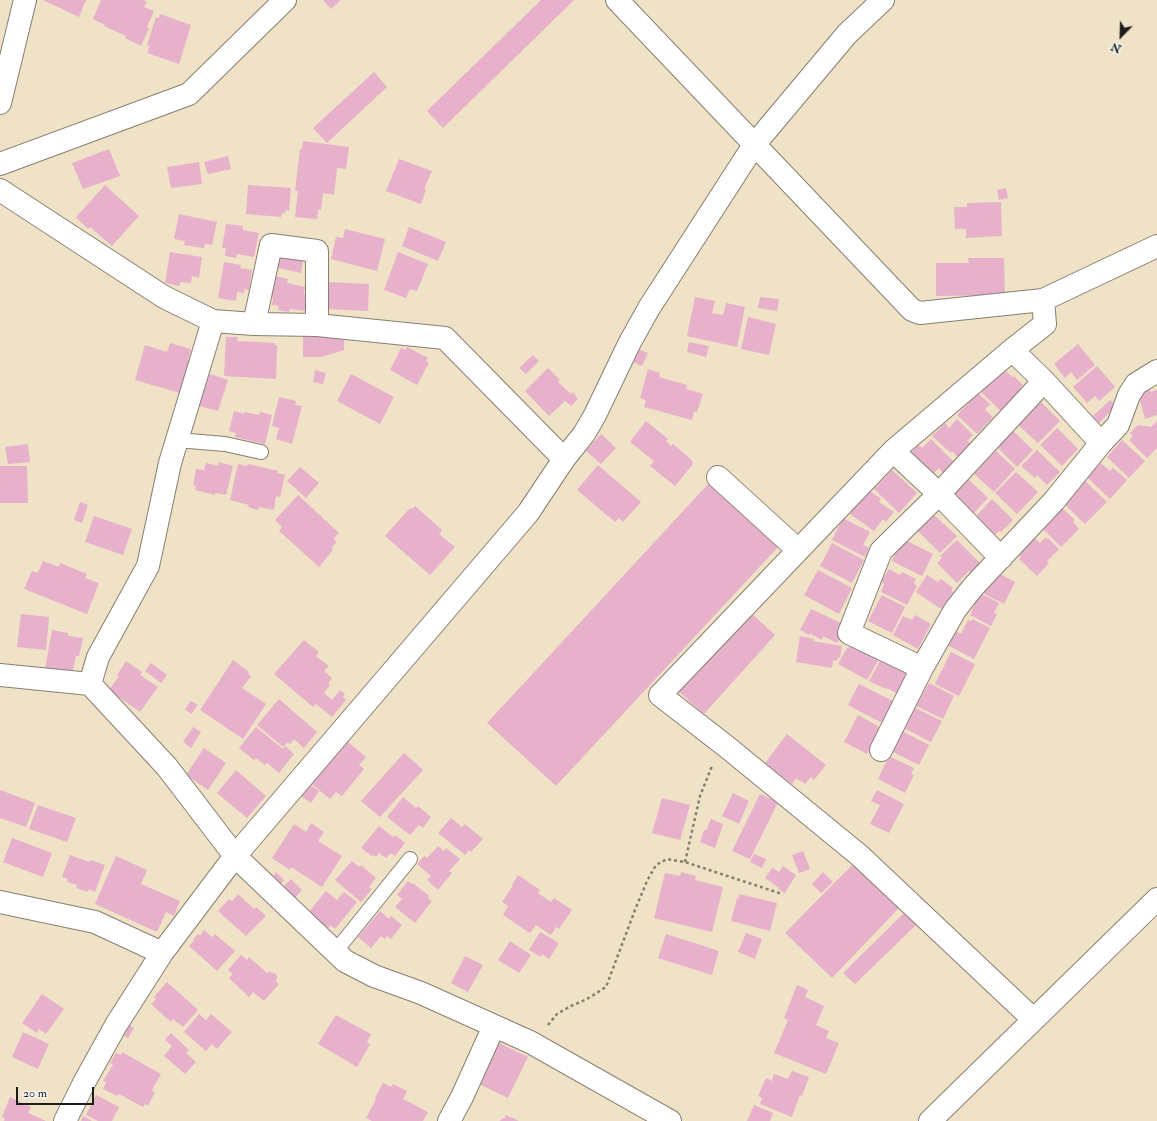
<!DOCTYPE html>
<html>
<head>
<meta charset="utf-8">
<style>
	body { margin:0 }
	#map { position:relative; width:1157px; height:1121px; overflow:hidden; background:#f0e2c6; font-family:"IM FELL Double Pica",serif }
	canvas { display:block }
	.north { position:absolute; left:1101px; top:16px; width:40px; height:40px; -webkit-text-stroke:3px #f6f6f2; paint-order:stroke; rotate:203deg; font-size:11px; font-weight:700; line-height:16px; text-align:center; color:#1c1c1c }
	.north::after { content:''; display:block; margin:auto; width:14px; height:18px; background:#1c1c1c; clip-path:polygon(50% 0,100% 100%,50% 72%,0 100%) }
	.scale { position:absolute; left:16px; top:1087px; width:78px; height:18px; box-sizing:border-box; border:2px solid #1c1c1c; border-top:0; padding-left:5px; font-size:12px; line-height:14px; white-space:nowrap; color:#1c1c1c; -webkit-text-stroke:3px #f6f6f2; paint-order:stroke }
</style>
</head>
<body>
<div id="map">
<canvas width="1157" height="1121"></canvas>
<div class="north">N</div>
<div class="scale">20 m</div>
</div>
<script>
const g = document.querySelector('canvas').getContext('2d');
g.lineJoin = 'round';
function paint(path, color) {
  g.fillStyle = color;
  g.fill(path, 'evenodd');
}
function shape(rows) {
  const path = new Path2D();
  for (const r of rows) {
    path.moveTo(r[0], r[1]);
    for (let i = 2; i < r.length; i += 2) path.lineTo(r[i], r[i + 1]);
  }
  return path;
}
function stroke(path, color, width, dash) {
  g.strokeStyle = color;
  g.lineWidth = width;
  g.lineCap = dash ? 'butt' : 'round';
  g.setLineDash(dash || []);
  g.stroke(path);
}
const building = shape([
	[43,0,86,0,79,17],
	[101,0,143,0,147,2,144,7,154,11,147,27,149,28,141,46,125,38,126,36,104,26,105,25,93,19],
	[323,0,341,0,331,9],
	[541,0,574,0,443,128,427,111],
	[160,14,191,25,179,64,147,53,150,46,147,45,156,17,159,18],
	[374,72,387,87,327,143,313,128],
	[303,141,349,147,346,169,337,168,334,195,323,193,321,210,318,210,317,219,295,217,298,191,295,191,300,149,302,149],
	[109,149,120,176,83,189,72,163],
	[228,156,231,169,208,174,204,162],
	[399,159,432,171,424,189,426,189,421,204,386,191],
	[199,162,202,184,171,188,167,167],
	[105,185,139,216,112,246,90,227,88,229,76,217],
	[248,185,291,188,289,211,286,210,285,213,282,213,281,217,246,214],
	[1006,188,1008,198,999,200,997,190],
	[1001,202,1002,236,966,238,966,229,955,229,954,207,967,207,967,203],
	[179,214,217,222,212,245,205,244,204,248,184,245,185,241,174,239],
	[226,224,243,226,243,230,259,233,254,257,237,254,236,258,225,256,226,248,222,248],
	[409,227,446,242,438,261,402,246],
	[345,229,385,239,377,271,331,259,336,237,343,238],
	[170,252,202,257,199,278,192,276,191,283,180,282,180,286,165,283],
	[398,252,428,264,417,291,410,289,406,298,384,290],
	[280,256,303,261,301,273,278,268],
	[968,258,1004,258,1005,295,936,296,936,263,969,263],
	[224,262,241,265,240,268,252,270,249,290,244,289,244,293,237,292,236,301,218,298],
	[270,275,288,279,287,283,305,287,304,294,307,295,305,311,290,309,289,312,278,310,279,306,272,305,273,298,267,297],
	[328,282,369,284,368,311,327,309],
	[695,297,715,301,712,313,723,315,726,303,745,307,737,347,687,336],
	[760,297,779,299,777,311,758,308],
	[748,317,776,324,769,355,741,349],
	[303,336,344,337,344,350,321,357,303,357],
	[226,337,238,337,237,341,275,343,275,345,277,345,276,379,224,376],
	[689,342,709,346,706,357,687,352],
	[170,343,191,349,188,360,190,361,180,393,135,380,145,345,167,352],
	[1078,344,1095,365,1077,380,1071,372,1065,378,1054,364],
	[407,347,428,358,426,361,429,363,417,385,390,370,401,348,405,350],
	[638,349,648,353,642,366,633,362],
	[533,355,539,361,526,374,519,368],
	[1097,366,1115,387,1099,401,1095,396,1087,403,1073,387],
	[548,368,560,380,558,382,571,394,573,392,578,399,571,406,565,401,549,416,525,391],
	[648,369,660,373,659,377,687,385,686,389,703,394,697,412,694,412,692,420,644,407,646,400,640,398],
	[315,370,326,373,323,384,313,382],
	[1001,370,1005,373,1006,371,1013,378,1014,376,1023,385,1020,388,1023,390,1002,412,981,392],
	[210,374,228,380,218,411,199,406],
	[351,374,394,397,380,424,337,401],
	[1150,390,1150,392,1157,390,1157,415,1145,419,1138,393],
	[978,393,990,404,985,410,993,417,977,434,957,415],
	[279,397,296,401,295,405,302,406,292,444,276,439,279,428,272,426],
	[1110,400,1116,406,1099,423,1093,416],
	[1041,402,1060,421,1038,443,1018,425,1028,414,1026,412,1035,404,1037,406],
	[234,411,244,414,245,412,259,415,260,412,272,415,265,444,235,437,236,433,229,431],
	[957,419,973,435,967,441,971,444,958,457,952,451,951,453,932,436,945,423,949,428],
	[646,421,668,439,666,441,671,446,673,444,693,461,692,462,693,464,675,486,650,466,654,461,630,442],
	[1157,421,1157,448,1147,458,1129,440,1133,436,1130,433,1138,425,1151,427],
	[1010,428,1033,450,1017,467,996,446],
	[1057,428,1078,449,1062,466,1040,445],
	[601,434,616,448,601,464,586,451],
	[931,439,954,462,943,473,939,468,933,474,911,453,918,445,922,448],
	[1122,440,1145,461,1129,478,1107,457],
	[28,444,30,462,8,464,5,447],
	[1037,450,1060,472,1047,485,1037,475,1035,478,1021,466],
	[996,451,1015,469,994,492,974,474],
	[218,462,233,466,226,495,215,493,215,495,195,490,196,486,193,485,196,469,204,470,206,463,218,466],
	[1101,463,1110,471,1113,468,1127,480,1110,499,1087,477],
	[238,464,247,466,248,464,278,471,277,473,285,475,280,497,276,496,274,510,259,507,258,510,248,507,249,505,230,500],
	[598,465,641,502,623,522,619,518,615,522,577,490],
	[0,466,27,466,28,503,0,503],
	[300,467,319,483,306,498,287,481],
	[892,470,917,493,899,513,874,489],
	[1016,472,1038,492,1017,514,995,493],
	[966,477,988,498,972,515,955,499,955,489],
	[1082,478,1107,502,1085,524,1060,500],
	[710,482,779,546,556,786,487,723],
	[867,489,881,499,879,502,894,512,886,522,883,519,874,531,850,514],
	[298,495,339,533,333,539,337,542,331,548,333,550,319,567,279,531,282,527,275,520],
	[992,499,1013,520,1001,532,999,531,995,535,976,518,978,516,977,515],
	[80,502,88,505,82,523,74,520],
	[415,506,442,530,439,534,455,547,430,575,385,536,410,508,412,509],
	[1060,506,1075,520,1073,522,1079,529,1061,547,1043,529,1046,526,1043,524],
	[932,513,957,536,940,553,916,529],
	[94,516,132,529,123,555,85,542],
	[843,518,870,532,863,545,869,548,865,557,832,540],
	[1035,538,1040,543,1045,538,1047,539,1048,538,1059,549,1047,561,1049,563,1037,576,1019,559,1021,557,1019,555],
	[903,539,933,554,922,576,892,561],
	[957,540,980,563,971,572,969,571,957,583,937,563,942,558,940,556],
	[832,543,864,560,852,583,820,566],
	[43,561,59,567,60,563,87,574,85,578,99,583,87,614,24,589,32,571,38,573],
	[889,569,900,575,902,572,916,579,914,584,917,586,907,605,881,592,884,584,881,582],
	[818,570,852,588,839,614,804,595],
	[996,572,1015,582,1004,604,983,593,990,577],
	[927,575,938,582,941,579,953,588,951,591,953,592,941,609,916,592],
	[980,593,999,603,994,613,997,614,991,626,970,615],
	[882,595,905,607,892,633,868,621],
	[811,609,841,623,838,628,843,631,837,643,823,636,822,640,809,633,809,635,800,630],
	[751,613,775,635,704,714,679,692],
	[21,614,49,617,46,650,17,647],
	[915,615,931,624,918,649,893,635,903,616,912,620],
	[972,619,990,628,974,659,947,645,954,630,961,634,968,620,971,621],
	[52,630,68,633,68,636,83,638,79,656,76,656,72,674,45,669],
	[800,636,814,639,813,641,842,646,840,658,838,657,837,661,833,660,832,668,796,662],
	[304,640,319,652,316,656,329,666,324,671,332,678,328,684,330,685,324,693,332,700,340,690,345,694,343,697,346,700,332,717,316,704,313,707,274,674],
	[850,645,879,659,867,680,838,664,847,648,848,649],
	[951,652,975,664,959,696,935,684],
	[881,659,909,675,898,694,887,688,886,689,869,681],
	[233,660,249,672,248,674,251,676,242,688,266,704,243,739,200,710],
	[126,661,142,672,140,675,158,687,140,712,109,690,119,676,117,675],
	[151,663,167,675,161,683,145,671],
	[929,683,954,696,943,719,916,706],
	[859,684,893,701,882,723,848,705],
	[279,699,317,732,304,748,294,739,290,744,288,742,283,747,257,725],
	[191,701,198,705,191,714,185,709],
	[913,707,942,721,931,742,902,727],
	[858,715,878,726,878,728,880,729,867,754,844,742],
	[193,727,201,732,191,748,183,742],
	[256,727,283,749,285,746,294,754,279,773,267,763,265,765,256,758,254,760,239,748],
	[900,730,929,745,919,765,893,752,896,745,893,744],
	[787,734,826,765,814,780,811,777,805,784,796,778,792,784,765,763],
	[343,738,366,757,359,765,364,769,342,796,336,792,330,799,308,781],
	[204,748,226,763,208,790,186,775],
	[404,753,423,770,380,817,361,801],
	[889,756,914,768,911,774,914,775,905,793,878,779],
	[236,770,266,796,247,818,217,793],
	[309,784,319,791,311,803,301,796],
	[0,790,35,803,26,827,0,818],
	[877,790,904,804,889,833,870,824,880,805,871,801],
	[733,793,749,801,739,824,722,816],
	[760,794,778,802,750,859,732,851],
	[403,797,416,808,418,806,431,817,423,828,419,825,410,835,387,817],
	[662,798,690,805,680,840,652,833],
	[38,805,76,818,67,842,29,829],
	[451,818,462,827,465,824,483,839,471,852,469,850,465,855,438,833],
	[711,819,723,824,715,848,700,842,704,830,706,831],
	[311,823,324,832,318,841,342,856,322,887,291,867,290,870,272,858,294,824,306,832],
	[379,826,393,837,395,835,405,843,395,856,391,853,386,858,379,853,376,857,373,855,372,856,361,848],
	[12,838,52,853,43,877,3,862],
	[438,846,444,851,446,848,460,859,449,871,452,873,438,890,427,880,431,876,417,864,424,856,427,858],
	[803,851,810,869,799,873,792,855],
	[754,854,766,859,762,868,750,862],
	[70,855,89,862,91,860,105,865,95,892,89,889,88,892,76,888,77,885,67,882,68,879,62,877],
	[116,856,147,870,141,884,180,901,174,916,166,912,157,932,95,904],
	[352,861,359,867,361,865,376,878,369,887,372,889,361,902,335,880],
	[853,864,899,908,832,978,785,933],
	[783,866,796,875,785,893,778,889,779,888,765,878,772,868,779,872],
	[276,872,284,880,279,886,271,878],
	[681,872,696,876,695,880,723,887,712,932,654,918,665,873,680,876],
	[823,872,833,882,821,893,812,884],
	[518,875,540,890,538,893,551,902,554,898,572,910,559,929,556,927,551,935,536,925,530,933,503,915,508,906,502,902,513,886,512,885],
	[291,879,302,890,294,899,282,888],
	[408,881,412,884,413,883,429,896,428,898,432,901,415,923,395,907,402,899,397,895],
	[326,891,337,900,344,892,357,902,335,929,330,925,328,928,308,913],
	[238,894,254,909,256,907,266,916,246,936,218,911,229,899,232,901],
	[739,894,777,903,770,931,731,921,737,898,739,898],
	[380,911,389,919,391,916,402,925,391,939,387,936,385,939,381,936,371,948,358,937],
	[904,913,916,925,855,984,843,973],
	[204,930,212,937,215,934,235,951,217,971,189,946,194,941,193,939,198,934,200,936],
	[540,932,559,943,549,959,542,954,541,957,529,950],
	[746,933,762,939,755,959,738,952],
	[666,934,719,951,712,975,658,958],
	[510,941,531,955,519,973,498,960],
	[241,955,247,960,249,957,267,973,270,972,276,974,277,977,276,982,279,984,264,1001,253,992,249,997,229,978,233,974,228,970],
	[465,956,483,965,468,992,451,983],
	[167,982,198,1010,183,1027,173,1019,171,1022,151,1004,156,999,154,997],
	[797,985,808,990,805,997,824,1006,816,1025,829,1031,826,1038,839,1043,826,1074,774,1053,788,1020,784,1018],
	[42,994,64,1009,46,1034,39,1029,37,1033,22,1023],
	[199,1014,206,1020,211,1014,232,1032,217,1049,212,1044,206,1051,184,1032],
	[336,1015,371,1034,367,1042,370,1044,357,1067,318,1044],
	[127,1024,134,1028,128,1038,122,1034],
	[23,1032,49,1044,38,1069,12,1057],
	[171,1033,189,1050,186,1053,196,1062,185,1074,164,1056,172,1046,165,1040],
	[499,1043,528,1057,508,1098,479,1084],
	[122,1052,161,1074,152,1090,155,1092,148,1106,145,1104,143,1107,119,1094,117,1096,103,1089,106,1082,103,1081,113,1065,110,1063,116,1053,121,1055],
	[792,1071,809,1077,802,1096,800,1095,792,1117,760,1104,762,1098,758,1096,766,1078,772,1081,774,1074,788,1079],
	[383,1083,391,1087,393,1084,407,1091,403,1099,428,1112,423,1121,372,1121,366,1118,376,1099,375,1098],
	[96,1095,119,1107,112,1121,98,1121,86,1115],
	[10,1097,31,1107,28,1113,46,1121,4,1121,5,1118,2,1117],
	[754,1105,773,1113,770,1121,747,1121],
	[506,1115,519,1121,500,1121,502,1118,504,1119],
	[83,1116,92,1121,81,1121]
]);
const path = shape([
	[685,862,700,796,712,766],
	[548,1025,557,1014,571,1006,587,999,606,987,635,910,647,881,656,865,667,859,685,862,782,894]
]);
const service = shape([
	[177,440,225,444,261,452],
	[335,952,410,859]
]);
const minor = shape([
	[617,0,912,310,920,313,1043,300,1157,246],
	[0,103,25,0],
	[0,164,189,94,285,0],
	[0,190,164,297,213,321,254,324,317,325,445,338,564,459],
	[213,321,170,463,148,566,98,657,90,684,167,767,235,856,345,961,374,976,421,993,530,1042,670,1121],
	[254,324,271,245,317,251,317,325],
	[1012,350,1044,381,1101,443],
	[893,451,939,494,1001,558],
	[718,477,798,550],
	[922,668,849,633,881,551,939,494,1044,381],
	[0,675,90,684],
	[881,750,922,668,955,610,973,587,1054,501,1101,443,1118,425,1129,395,1136,384,1157,371],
	[0,902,95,922,162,953],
	[1033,1019,859,855,727,747,660,695,893,451,1012,350,1045,324,1043,300],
	[65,1121,85,1081,116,1025,162,953,235,856,528,513,564,459,584,434,595,415,630,342,649,308,754,145,847,34,883,0],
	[449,1121,462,1097,494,1026],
	[930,1121,1157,899]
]);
paint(building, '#e7b0cb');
stroke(service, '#867f71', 16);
stroke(minor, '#867f71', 24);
stroke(path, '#867f71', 2.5, [3, 3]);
stroke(service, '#fff', 14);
stroke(minor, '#fff', 22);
</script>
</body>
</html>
